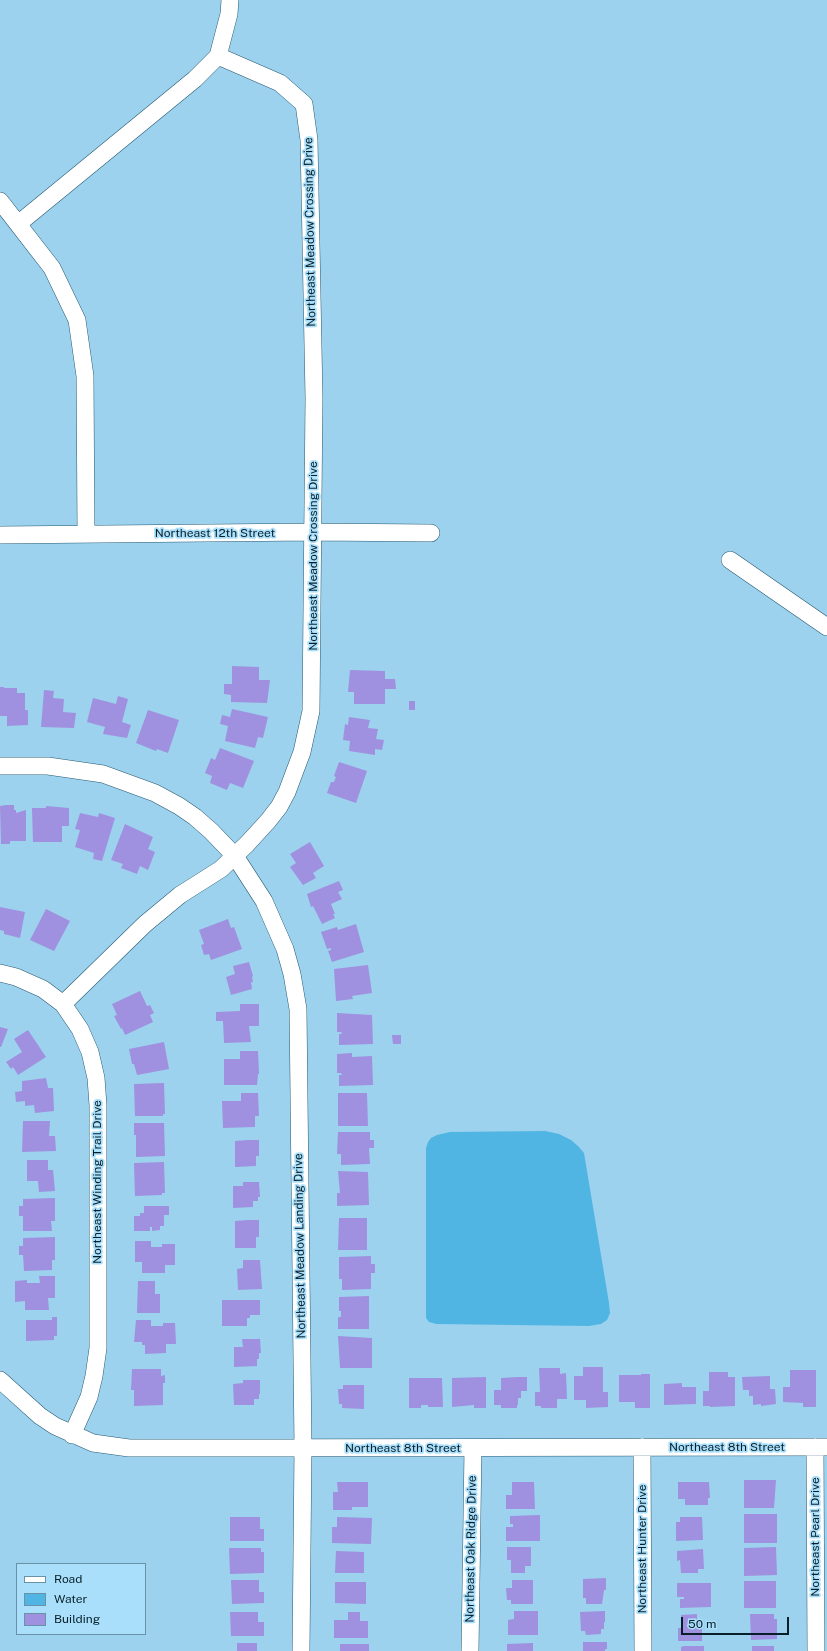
<!DOCTYPE html>
<html>
<head>
<meta charset="utf-8">
<style>
	body { margin:0 }
	#map { position:relative; width:827px; height:1651px; overflow:hidden; background:#9cd2ee; font-family:"Public Sans",sans-serif }
	canvas { display:block }
	.legend { position:absolute; left:16px; top:1563px; width:130px; height:72px; box-sizing:border-box; background:#a9dffb; border:1px solid #6992a7; margin:0; padding:5px 7px; list-style:none; font-size:12px; color:#081e28 }
	.legend li { display:flex; align-items:center; gap:8px; height:20px }
	.legend b { width:20px; border:1px solid #6992a7 }
	.scale { position:absolute; left:681px; top:1617px; width:108px; height:18px; box-sizing:border-box; border:2px solid #081e28; border-top:0; padding-left:5px; font-size:12px; line-height:14px; white-space:nowrap; color:#081e28; -webkit-text-stroke:3px #a9dffb; paint-order:stroke }
</style>
</head>
<body>
<div id="map">
<canvas width="827" height="1651"></canvas>
<ul class="legend">
<li><b style="height:5px;background:#fff"></b>Road</li>
<li><b style="height:11px;background:#51b5e3"></b>Water</li>
<li><b style="height:11px;background:#9f91df"></b>Building</li>
</ul>
<div class="scale">50 m</div>
</div>
<script>
const g = document.querySelector('canvas').getContext('2d');
g.lineJoin = 'round';
function paint(path, color) {
  g.fillStyle = color;
  g.fill(path, 'evenodd');
}
function shape(rows) {
  const path = new Path2D();
  for (const r of rows) {
    path.moveTo(r[0], r[1]);
    for (let i = 2; i < r.length; i += 2) path.lineTo(r[i], r[i + 1]);
  }
  return path;
}
function stroke(path, color, width, dash) {
  g.strokeStyle = color;
  g.lineWidth = width;
  g.lineCap = dash ? 'butt' : 'round';
  g.setLineDash(dash || []);
  g.stroke(path);
}
function drawText(font, color, halo, rows, align = 'center') {
  g.font = font + ' "Public Sans",sans-serif';
  g.lineWidth = 3.5;
  g.setLineDash([]);
  g.textBaseline = 'middle';
  g.strokeStyle = halo;
  g.fillStyle = color;
  for (const [text, x, y, turn = 0] of rows) {
    g.save();
    g.translate(x, y);
    g.rotate((+turn || 0) * Math.PI / 180);
    g.textAlign = isNaN(turn) ? turn : align;
    if (halo) g.strokeText(text, 0, 0);
    g.fillText(text, 0, 0);
    g.restore();
  }
}
const water = shape([
	[545,1131,559,1134,571,1140,578,1146,584,1153,609,1303,610,1313,607,1320,601,1324,589,1326,436,1324,429,1322,426,1318,426,1148,428,1142,431,1138,437,1135,450,1132]
]);
const building = shape([
	[232,666,259,667,259,680,270,680,267,703,231,702,231,695,224,694,224,684,232,684],
	[350,670,385,671,385,679,395,679,396,689,385,689,385,704,354,704,354,692,348,692],
	[0,687,4,687,4,688,17,688,17,693,25,693,25,710,28,710,28,725,7,726,7,716,0,716],
	[44,690,54,691,53,698,64,699,63,712,76,713,74,728,41,727],
	[118,696,128,699,122,722,131,725,127,738,103,734,105,727,87,722,93,698,116,704],
	[409,701,415,701,415,710,409,710],
	[232,709,268,717,263,738,258,737,255,748,225,741,228,726,220,724,222,715,230,717],
	[148,710,179,720,168,753,157,749,156,751,136,743],
	[349,717,370,720,368,728,378,729,376,739,384,740,382,750,375,749,375,755,349,751,350,741,343,740,345,724,348,725],
	[220,748,254,761,243,788,230,783,227,790,210,783,212,776,205,773,211,758,215,760],
	[339,762,367,771,356,803,327,793,331,782,334,782,336,777,334,776],
	[6,805,14,805,14,810,16,810,16,813,26,810,26,841,10,841,10,844,1,844,0,806],
	[46,806,69,808,69,826,62,826,62,842,33,842,32,808,46,808],
	[80,813,98,817,99,813,115,818,102,861,93,859,94,853,75,847,80,830,75,829],
	[125,824,153,837,148,849,155,852,148,870,140,866,137,874,121,868,123,864,111,860],
	[310,842,324,866,313,873,316,878,303,885,290,867,296,863,290,854],
	[339,881,343,890,338,892,342,899,331,904,335,914,333,914,335,918,322,924,313,906,311,907,307,894],
	[0,907,25,912,20,938,4,934,4,931,0,930],
	[46,909,70,921,54,951,30,940],
	[228,919,231,928,234,927,242,949,211,960,209,954,204,955,201,945,204,944,199,930],
	[356,924,364,952,332,962,328,951,331,950,331,948,327,949,321,932,337,927,338,930],
	[249,962,253,976,252,977,253,982,251,982,252,989,231,995,226,977,235,974,233,966],
	[368,965,372,993,352,996,353,999,336,1001,334,969],
	[140,991,147,1006,150,1005,154,1013,150,1015,153,1022,125,1035,122,1028,121,1029,114,1016,117,1015,112,1004],
	[240,1004,259,1004,259,1026,249,1026,251,1042,224,1043,223,1021,216,1021,216,1012,240,1011],
	[337,1013,372,1015,373,1044,339,1045,339,1034,342,1034,341,1032,337,1032],
	[0,1027,8,1029,1,1047,0,1047],
	[28,1030,46,1057,18,1075,13,1067,11,1069,6,1062,22,1052,14,1039],
	[392,1035,401,1035,401,1044,393,1044],
	[164,1042,169,1069,137,1075,134,1064,132,1064,129,1049],
	[240,1051,258,1051,259,1074,258,1074,257,1085,224,1085,224,1059,240,1059],
	[352,1053,352,1057,372,1056,373,1085,339,1086,339,1075,342,1075,341,1073,337,1073,337,1054],
	[46,1078,48,1088,53,1088,54,1111,35,1113,34,1105,25,1106,25,1101,16,1102,15,1092,22,1091,22,1081],
	[164,1083,165,1114,163,1114,163,1116,135,1116,134,1084],
	[241,1093,258,1093,259,1116,255,1116,255,1127,223,1128,222,1101,241,1101],
	[338,1093,367,1093,368,1126,338,1126],
	[23,1121,50,1121,49,1136,55,1136,56,1151,22,1152],
	[134,1123,164,1123,165,1156,136,1157,136,1135,134,1135],
	[338,1132,370,1132,370,1140,374,1140,374,1148,369,1148,370,1164,341,1165,341,1154,337,1154],
	[248,1140,259,1140,259,1156,256,1156,256,1166,235,1167,235,1141],
	[27,1160,48,1160,48,1170,53,1170,55,1191,39,1192,38,1181,27,1181],
	[164,1162,165,1193,162,1193,162,1195,135,1196,134,1163],
	[338,1171,368,1172,369,1205,337,1206,337,1193,340,1193],
	[243,1182,259,1182,260,1197,258,1197,258,1201,253,1201,253,1207,233,1208,233,1186,243,1186],
	[55,1198,55,1221,51,1221,52,1231,23,1231,23,1216,19,1216,19,1206,23,1206,23,1199],
	[144,1206,169,1206,169,1215,164,1215,164,1226,160,1226,160,1230,152,1231,152,1227,150,1227,150,1231,134,1231,134,1216,140,1216,140,1213,144,1213],
	[339,1218,367,1218,367,1250,338,1250],
	[248,1220,259,1220,259,1237,256,1237,256,1248,235,1248,235,1221],
	[55,1237,55,1260,52,1260,52,1270,24,1271,23,1255,19,1255,19,1246,23,1246,23,1238],
	[135,1241,151,1241,151,1247,162,1247,162,1244,175,1244,175,1265,165,1265,165,1273,142,1273,142,1262,135,1262],
	[371,1256,371,1264,375,1264,375,1273,371,1273,371,1289,342,1290,342,1279,339,1279,339,1257],
	[243,1260,260,1260,262,1289,238,1290,237,1269,243,1268],
	[39,1276,55,1276,55,1298,48,1298,49,1310,25,1310,25,1301,15,1302,15,1281,27,1280,27,1283,40,1283],
	[138,1281,155,1281,155,1294,160,1294,160,1313,137,1313],
	[369,1296,369,1329,338,1329,338,1317,341,1317,341,1311,339,1311,339,1297],
	[222,1300,260,1300,260,1315,250,1315,250,1318,247,1318,247,1326,222,1326],
	[52,1317,57,1317,57,1336,54,1336,54,1340,26,1341,26,1320,52,1320],
	[136,1320,151,1320,151,1326,163,1326,163,1323,175,1323,176,1344,166,1344,166,1353,145,1354,145,1345,142,1345,142,1342,134,1342],
	[338,1336,372,1338,372,1368,340,1368],
	[242,1339,260,1339,261,1353,259,1353,259,1359,257,1359,257,1366,234,1367,234,1347,243,1347],
	[583,1367,603,1367,603,1392,608,1392,608,1407,586,1408,586,1400,574,1400,574,1376,583,1376],
	[539,1368,560,1368,560,1374,566,1373,567,1399,557,1399,557,1408,541,1408,541,1406,535,1406,535,1392,540,1392],
	[132,1369,161,1369,161,1376,165,1375,165,1383,163,1383,163,1405,134,1406,134,1390,131,1390],
	[790,1370,816,1370,816,1407,803,1407,803,1403,783,1402,783,1387,790,1387],
	[709,1372,728,1372,728,1377,735,1377,735,1406,710,1407,710,1406,703,1406,703,1391,709,1391],
	[641,1374,650,1374,650,1408,635,1408,635,1402,619,1402,619,1375,641,1375],
	[770,1376,770,1389,775,1389,776,1404,761,1406,761,1404,753,1405,753,1396,749,1396,749,1390,743,1390,742,1377],
	[486,1377,486,1408,474,1408,474,1405,452,1407,452,1378],
	[518,1377,527,1377,527,1391,521,1391,521,1398,518,1398,518,1405,517,1405,517,1408,501,1408,501,1405,494,1405,494,1390,501,1390,501,1378],
	[409,1378,442,1378,443,1407,428,1407,428,1405,421,1405,421,1408,409,1408],
	[243,1380,260,1380,260,1394,259,1394,259,1399,254,1399,254,1405,234,1405,233,1384,243,1383],
	[682,1383,682,1387,696,1387,696,1404,664,1405,664,1384],
	[343,1385,364,1385,364,1409,342,1408,342,1404,339,1404,338,1389,343,1389],
	[744,1480,776,1480,774,1508,744,1508],
	[337,1482,368,1482,368,1507,352,1507,352,1510,333,1510,333,1492,338,1492],
	[512,1482,534,1482,535,1509,506,1509,506,1495,512,1495],
	[678,1482,709,1482,710,1498,708,1498,708,1505,685,1505,685,1499,678,1499],
	[744,1514,777,1514,777,1543,744,1543],
	[540,1515,540,1541,506,1541,506,1527,513,1527,513,1524,510,1524,510,1516],
	[230,1517,260,1517,260,1529,264,1529,264,1541,230,1541],
	[337,1517,372,1518,371,1544,332,1543,332,1527,337,1527],
	[680,1517,702,1517,703,1540,676,1541,676,1522,680,1522],
	[507,1547,531,1547,531,1566,525,1566,525,1573,511,1573,511,1560,507,1560],
	[776,1547,777,1575,744,1576,744,1548],
	[229,1548,261,1548,261,1552,264,1552,264,1573,230,1574],
	[703,1549,704,1569,698,1569,698,1573,681,1573,680,1560,677,1561,677,1551],
	[336,1551,364,1552,364,1573,335,1573],
	[606,1578,606,1590,604,1590,602,1604,586,1604,586,1598,583,1598,583,1579],
	[231,1580,259,1580,259,1592,264,1592,264,1603,232,1604],
	[512,1580,533,1580,533,1604,511,1604,511,1600,507,1600,506,1588,512,1588],
	[744,1581,776,1581,776,1608,744,1608],
	[335,1582,366,1582,366,1604,335,1603],
	[677,1583,711,1583,711,1607,680,1608,680,1599,684,1599,684,1597,677,1597],
	[514,1611,538,1611,538,1635,508,1635,508,1620,514,1619],
	[605,1611,605,1622,604,1622,604,1629,601,1629,601,1634,586,1635,585,1631,581,1631,580,1612],
	[230,1612,258,1612,258,1622,264,1622,264,1636,231,1636],
	[348,1612,360,1612,360,1621,368,1621,368,1638,334,1638,334,1620,348,1620],
	[697,1614,697,1621,702,1621,702,1641,678,1641,678,1628,681,1628,681,1615],
	[750,1614,774,1614,774,1619,777,1619,777,1639,751,1640],
	[583,1642,607,1642,607,1649,605,1649,605,1651,583,1651],
	[237,1643,257,1643,257,1651,237,1651],
	[533,1643,533,1651,507,1651,507,1644],
	[340,1644,369,1644,369,1651,340,1651],
	[684,1646,704,1646,704,1651,681,1651,681,1647],
	[752,1646,774,1646,774,1651,752,1651]
]);
const street = shape([
	[0,201,52,268,77,320,85,376,86,534],
	[18,224,195,79,218,56,229,14,230,0],
	[0,535,313,532,431,533],
	[730,560,827,627],
	[0,766,48,766,103,774,155,793,179,806,195,817,211,831,235,856,264,901,285,949,292,974,298,1009,303,1448,301,1651],
	[0,973,16,977,43,989,63,1004,80,1029,90,1052,96,1078,98,1105,98,1348,94,1376,89,1397,72,1435],
	[63,1004,145,924,180,895,221,869,247,844,268,821,279,807,287,792,302,752,311,711,314,398,309,140,304,104,280,83,218,56],
	[0,1380,40,1416,55,1426,93,1443,129,1448,827,1447],
	[642,1447,643,1651],
	[815,1447,816,1651],
	[470,1651,473,1448]
]);
const streetNames = [
	["Northeast Meadow Crossing Drive",310,232,-91],
	["Northeast 12th Street",215,533],
	["Northeast Meadow Crossing Drive",313,556,-90],
	["Northeast Winding Trail Drive",97,1182,-90],
	["Northeast Meadow Landing Drive",300,1246,-91],
	["Northeast 8th Street",727,1447],
	["Northeast 8th Street",403,1448],
	["Northeast Pearl Drive",815,1537,-90],
	["Northeast Oak Ridge Drive",471,1549,-89],
	["Northeast Hunter Drive",642,1549,-90]
];
paint(water, '#51b5e3');
paint(building, '#9f91df');
stroke(street, '#255971', 18);
stroke(street, '#fff', 17);
drawText('12px', '#081e28', '#a9dffb', streetNames);
</script>
</body>
</html>
